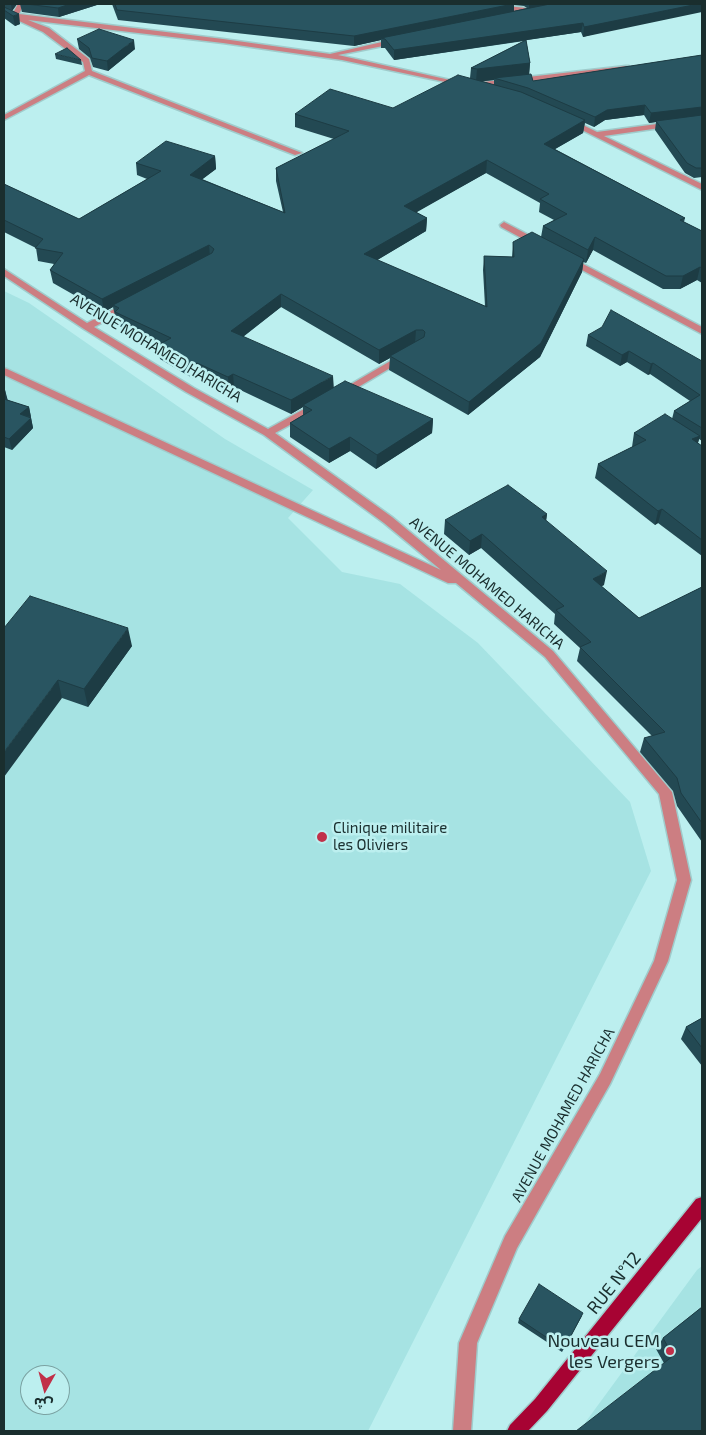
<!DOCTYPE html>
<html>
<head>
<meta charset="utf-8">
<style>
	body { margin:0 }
	#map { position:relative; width:706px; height:1435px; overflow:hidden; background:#bcefef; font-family:"Exo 2","Noto Sans Arabic",sans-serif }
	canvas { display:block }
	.frame { position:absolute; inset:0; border:5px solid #1a2e2e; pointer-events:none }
	.north { position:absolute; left:20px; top:1365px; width:50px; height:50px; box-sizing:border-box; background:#bcefef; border:1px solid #7ba2a2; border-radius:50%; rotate:187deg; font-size:14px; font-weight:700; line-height:20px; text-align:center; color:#1a2e2e }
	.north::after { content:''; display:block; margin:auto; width:18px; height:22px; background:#c13049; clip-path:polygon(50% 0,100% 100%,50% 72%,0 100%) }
</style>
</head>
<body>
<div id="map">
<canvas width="706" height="1435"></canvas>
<div class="frame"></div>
<div class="north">ش</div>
</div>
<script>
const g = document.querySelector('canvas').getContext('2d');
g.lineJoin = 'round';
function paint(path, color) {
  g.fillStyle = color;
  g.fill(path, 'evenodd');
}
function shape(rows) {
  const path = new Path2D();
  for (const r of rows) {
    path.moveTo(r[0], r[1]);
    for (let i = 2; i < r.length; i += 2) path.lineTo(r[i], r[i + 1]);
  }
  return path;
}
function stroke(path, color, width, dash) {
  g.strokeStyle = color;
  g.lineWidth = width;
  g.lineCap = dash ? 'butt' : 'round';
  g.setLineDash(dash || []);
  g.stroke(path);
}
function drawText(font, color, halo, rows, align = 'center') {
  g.font = font + ' "Exo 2",sans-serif';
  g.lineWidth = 5;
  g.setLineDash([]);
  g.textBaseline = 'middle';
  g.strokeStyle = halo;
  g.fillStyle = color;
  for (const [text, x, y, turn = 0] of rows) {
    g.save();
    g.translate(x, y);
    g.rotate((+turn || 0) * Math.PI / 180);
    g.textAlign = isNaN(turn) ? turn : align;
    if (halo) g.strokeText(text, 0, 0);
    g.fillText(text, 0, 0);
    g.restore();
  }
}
const built = shape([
	[4,291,29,303,225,439,313,490,288,518,342,572,400,584,478,643,630,802,651,871,368,1431,4,1431],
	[30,1375,60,1375,60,1405,30,1405],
	[702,1266,702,1431,579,1431,697,1270]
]);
const minor = shape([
	[18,4,24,4,19,14,223,39,330,54,395,39,398,39,398,43,338,55,468,84,464,86,342,60,223,43,28,20,49,28,89,59,92,71,302,153,295,155,89,75,4,120,4,115,85,71,83,62,43,32,4,14,4,10,13,13,18,4],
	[467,4,487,4,536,9,539,11,536,13,470,6,467,4],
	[626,66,629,66,629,70,474,87,470,85,474,83,626,66],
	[702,118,702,122,604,136,702,184,702,190,566,122,573,120,597,132,702,118],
	[504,222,542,242,543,244,539,247,536,246,501,227,500,225,504,222],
	[568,256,702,327,702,334,565,261,564,259,568,256],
	[4,269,87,323,126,303,132,303,132,307,94,327,194,388,268,429,313,404,321,404,321,408,275,433,392,517,553,651,672,792,691,880,668,961,610,1084,517,1248,477,1343,471,1431,453,1431,459,1343,505,1236,600,1074,654,961,677,880,659,794,545,657,456,583,448,583,4,375,4,368,7,369,441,570,384,523,264,435,186,392,84,329,4,276,4,269],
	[404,353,409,356,407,358,345,395,341,396,336,393,404,353]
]);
const major = shape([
	[702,1197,702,1218,547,1411,528,1431,507,1431,510,1425,535,1399,696,1199,702,1197]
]);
const wall = shape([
	[4,4,17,4,12,11,8,9,20,24,15,26,4,18],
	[20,4,100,4,59,17,22,12],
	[112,4,702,4,583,37,581,32,526,40,530,63,529,74,533,81,702,55,702,177,694,178,685,173,655,130,656,122,649,123,644,115,605,120,594,127,585,123,583,133,555,149,685,218,684,222,702,231,702,283,697,280,680,289,663,289,593,250,586,263,583,262,582,272,540,357,468,415,389,370,390,358,379,364,281,307,243,337,333,388,433,419,432,433,376,469,350,451,329,463,290,437,290,423,303,415,303,407,291,414,234,387,229,391,199,376,194,379,160,359,158,345,159,345,117,325,113,307,104,312,53,283,50,270,54,264,38,261,36,248,4,232,4,184,79,219,147,179,137,175,136,163,215,156,216,169,202,179,283,212,276,181,276,168,334,139,295,127,295,114,393,108,470,78,471,68,524,41,394,60,385,48,381,48,381,40,354,46,118,20],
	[514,5,524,6,527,8,514,11],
	[494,80,494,85,482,81],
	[486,173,540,203,539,212,554,220,543,226,541,237,513,242,512,257,484,256,483,270,485,306,377,260,426,231,427,218,416,212],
	[77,39,135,49,108,71,93,67,90,58,79,49],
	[55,54,81,60,82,65,56,59],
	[588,335,702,361,702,441,699,439,698,443,702,446,702,556,658,523,655,525,595,478,598,464,632,447,634,433,672,419,674,411,690,401,650,374,648,375,627,362,620,366,586,346],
	[4,390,5,390,7,400,29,407,33,428,12,450,4,447],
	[547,514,546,521,604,585,601,586,639,618,702,587,702,842,677,806,673,791,640,752,644,738,652,736,577,661,580,648,554,624,555,614,481,548,469,555,444,534,445,520],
	[4,628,132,646,88,707,62,698],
	[702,1018,702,1066,681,1039,686,1027],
	[702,1307,702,1431,656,1349,663,1338],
	[582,1316,562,1352,518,1323,519,1319]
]);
const shadedWall = shape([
	[11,4,17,4,12,11],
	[70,4,100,4,59,17,58,8],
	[513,4,514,4,514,13,385,39,381,38,381,40,354,46,354,36],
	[529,4,557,4,529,10],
	[698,4,702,4,702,12,583,37,584,27],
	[19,14,20,24,15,26,13,16],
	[583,23,581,32,394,60,394,50],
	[134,40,135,49,108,71,107,61],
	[530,63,529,76,494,78,494,80,476,82,477,69],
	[645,105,644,115,605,120,594,127,595,117,607,110],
	[702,107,702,117,656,121,656,122,649,123,651,113],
	[585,120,583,133,543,156,544,144],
	[215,156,216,169,191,188,190,175],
	[487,160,486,173,403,220,404,206],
	[427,218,426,231,364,268,364,254],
	[595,237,593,250,586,263,588,250],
	[209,245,210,258,113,305,113,307,104,312,102,299],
	[584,259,582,272,540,357,468,415,469,402],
	[700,267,697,280,680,289,683,276],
	[281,294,281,307,232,345,231,331],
	[416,330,415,343,390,356,390,358,379,364,379,350],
	[629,351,627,362,620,366,622,355],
	[197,363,199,376,194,379,192,366],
	[653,363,650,374,648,375,651,364],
	[233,374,234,387,229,391,228,377],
	[333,376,334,390,303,405,303,407,291,414,291,400],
	[5,390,8,401,4,404,4,391],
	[29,407,31,417,20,414],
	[31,418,33,428,12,450,9,439],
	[433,419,432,433,376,469,377,455],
	[700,436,696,449,692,439],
	[350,437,350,451,329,463,329,449],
	[662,509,658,523,655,525,658,511],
	[547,514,545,528,542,517],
	[482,534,481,548,469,555,470,541],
	[607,571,604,585,590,592,593,579],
	[128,628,132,646,88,707,84,689],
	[58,680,62,698,4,777,4,752]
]);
const building = shape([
	[26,4,70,4,58,8,26,4],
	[115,4,513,4,354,36,117,10,115,4],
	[550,4,698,4,584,27,583,23,394,50,385,39,381,38,550,4],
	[4,7,19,14,13,16,4,10,4,7],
	[99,29,134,40,107,61,92,58,89,48,77,39,99,29],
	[526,40,530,63,477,69,471,68,526,40],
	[67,48,81,60,55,54,67,48],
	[702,55,702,107,651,113,645,105,607,110,595,117,528,88,494,78,531,74,533,81,702,55],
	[458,75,521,92,585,120,544,144,685,218,680,220,702,231,702,268,700,267,683,276,666,276,595,237,588,250,543,226,567,214,540,199,549,194,487,160,404,206,427,218,364,254,487,307,484,256,514,257,513,242,532,232,584,259,541,343,469,402,390,356,424,337,425,332,423,330,416,330,379,350,281,294,231,331,333,376,291,400,233,374,228,377,197,363,192,366,158,345,171,338,115,312,119,308,113,305,212,253,214,249,209,245,102,299,50,270,63,253,35,248,43,239,4,220,4,184,79,219,161,171,136,163,166,141,215,156,190,175,285,213,276,168,349,131,295,114,330,89,393,108,458,75],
	[702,115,702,168,696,168,687,163,656,121,702,115],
	[611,310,702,361,702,428,674,411,700,395,653,363,651,364,629,351,622,355,588,335,602,327,611,310],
	[345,381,433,419,377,455,350,437,329,449,290,423,312,410,303,405,345,381],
	[4,399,29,407,20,414,31,418,9,439,4,437,4,399],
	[665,414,700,436,692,439,702,446,702,540,662,509,658,511,598,464,646,440,634,433,665,414],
	[508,485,547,514,542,517,607,571,593,579,639,618,702,587,702,823,681,793,677,778,644,738,665,732,580,647,591,642,556,610,564,606,482,534,470,541,445,520,508,485],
	[30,596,128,628,84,689,58,680,4,752,4,628,30,596],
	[702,1018,702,1048,686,1027,702,1018],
	[539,1284,583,1313,564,1349,519,1319,539,1284],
	[702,1307,702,1431,576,1431,673,1356,663,1338,702,1307]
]);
const markers = [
	[322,837,6,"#c13049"],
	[670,1351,5,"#c13049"]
];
const streetNames = [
	["AVENUE MOHAMED HARICHA",156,348,31],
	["AVENUE MOHAMED HARICHA",487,583,40],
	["AVENUE MOHAMED HARICHA",563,1115,-61]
];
const poiNames = [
	["Clinique militaire",333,828],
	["les Oliviers",333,845]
];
const nearStreetnames = [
	["RUE N°12",614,1283,-51]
];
const nearPoinames = [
	["Nouveau CEM",660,1341],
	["les Vergers",660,1362]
];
paint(built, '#a6e3e3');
stroke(minor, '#9fcccc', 3);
stroke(major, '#9fcccc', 3);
paint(minor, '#cc7e82');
paint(major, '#a70333');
paint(wall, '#234953');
paint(shadedWall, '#1d3c44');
paint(building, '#295561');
stroke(building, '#1d3c44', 1);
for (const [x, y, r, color] of markers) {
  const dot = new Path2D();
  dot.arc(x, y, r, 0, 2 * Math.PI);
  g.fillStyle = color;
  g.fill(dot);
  stroke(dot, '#bcefef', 2);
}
drawText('15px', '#1a2e2e', '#bcefef', streetNames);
drawText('15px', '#1a2e2e', '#bcefef', poiNames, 'left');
drawText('18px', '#1a2e2e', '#bcefef', nearStreetnames);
drawText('18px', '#1a2e2e', '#bcefef', nearPoinames, 'right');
</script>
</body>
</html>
